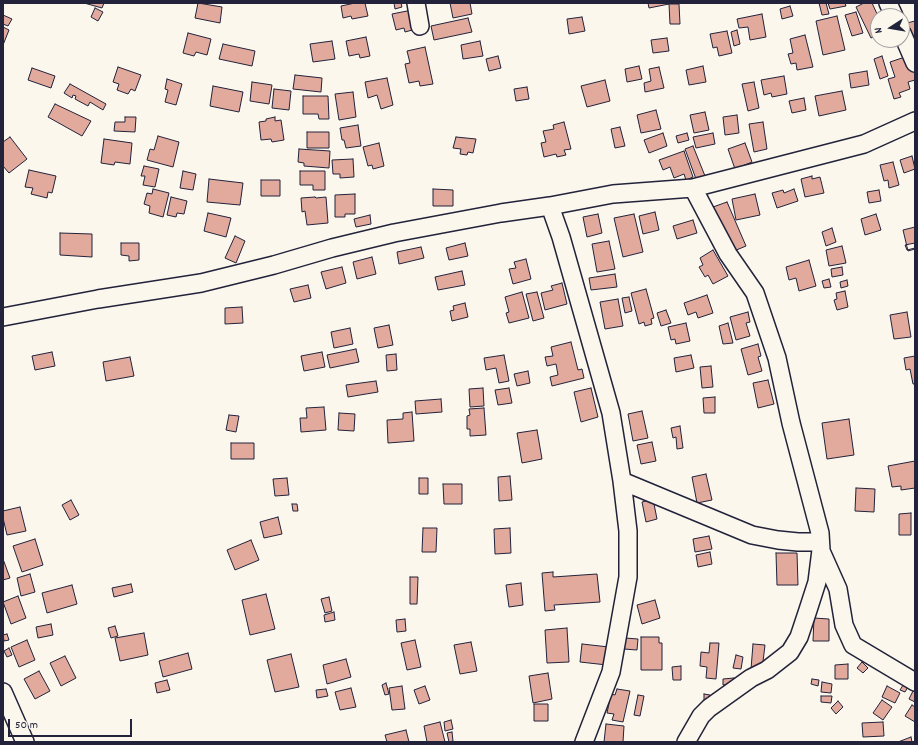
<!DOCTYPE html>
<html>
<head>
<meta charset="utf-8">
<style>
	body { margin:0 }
	#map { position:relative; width:918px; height:745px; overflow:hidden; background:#fbf7ec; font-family:Dekko,sans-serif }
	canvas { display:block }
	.frame { position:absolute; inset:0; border:4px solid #22223b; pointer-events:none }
	.north { position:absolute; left:870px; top:8px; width:40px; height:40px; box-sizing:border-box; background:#fbf7ec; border:1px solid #a4a2a5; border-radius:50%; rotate:258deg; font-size:11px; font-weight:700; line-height:16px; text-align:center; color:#22223b }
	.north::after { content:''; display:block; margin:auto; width:14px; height:18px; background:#22223b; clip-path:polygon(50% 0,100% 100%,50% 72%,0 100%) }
	.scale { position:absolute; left:8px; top:719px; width:124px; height:18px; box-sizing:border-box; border:2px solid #22223b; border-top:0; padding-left:5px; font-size:12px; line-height:14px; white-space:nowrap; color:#22223b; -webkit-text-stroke:3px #fbf7ec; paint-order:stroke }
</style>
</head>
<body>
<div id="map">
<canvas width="918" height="745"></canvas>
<div class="frame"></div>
<div class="north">N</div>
<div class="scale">50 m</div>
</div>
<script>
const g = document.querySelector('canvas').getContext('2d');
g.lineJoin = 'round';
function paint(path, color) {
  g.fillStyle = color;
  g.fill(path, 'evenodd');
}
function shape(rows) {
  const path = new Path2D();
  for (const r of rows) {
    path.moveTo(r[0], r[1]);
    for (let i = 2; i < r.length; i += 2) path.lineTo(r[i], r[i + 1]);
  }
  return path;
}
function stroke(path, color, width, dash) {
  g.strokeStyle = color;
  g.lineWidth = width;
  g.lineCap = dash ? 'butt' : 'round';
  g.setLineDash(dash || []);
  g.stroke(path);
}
const building = shape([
	[84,3,104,3,102,8,84,3],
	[198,3,222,7,220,23,195,18,198,3],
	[355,3,365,3,368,16,352,19,351,16,343,18,341,6,355,3],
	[394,3,401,3,402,7,395,9,394,3],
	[450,3,470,3,472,14,453,18,450,3],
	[648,3,669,3,669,4,649,8,648,3],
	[819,3,826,3,829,14,822,15,819,3],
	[828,3,845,3,846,6,830,9,828,3],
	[864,3,872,3,878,16,878,35,871,38,856,7,864,3],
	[669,4,679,4,680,24,670,24,669,4],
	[790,6,793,16,782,19,780,9,790,6],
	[95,8,103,12,98,21,91,17,95,8],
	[412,10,416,29,405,32,404,28,396,30,392,14,412,10],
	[856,12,863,33,852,36,845,15,856,12],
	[762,14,766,37,750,40,748,27,739,28,737,19,762,14],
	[3,15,12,19,8,26,3,24,3,15],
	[837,16,845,50,823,55,816,21,837,16],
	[582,17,585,31,569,34,567,19,582,17],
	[468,18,472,32,434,40,431,26,468,18],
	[915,21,915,41,911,41,907,23,915,21],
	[3,27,9,30,3,45,3,27],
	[737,30,740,44,734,46,731,32,737,30],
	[727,31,732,53,719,56,717,47,713,48,710,34,727,31],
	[188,33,211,39,207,55,196,52,194,56,183,53,188,33],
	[805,35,813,67,797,70,796,63,791,64,788,54,793,53,790,39,805,35],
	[366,37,370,56,360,58,359,54,349,56,346,41,366,37],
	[667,38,669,51,653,53,651,40,667,38],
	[332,41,335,59,313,62,310,44,332,41],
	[480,41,483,56,463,59,461,45,480,41],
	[223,44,255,51,252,66,219,59,223,44],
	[425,47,433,84,420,86,419,81,409,83,405,64,410,63,407,51,425,47],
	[911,55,915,69,915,80,908,82,910,89,899,93,901,97,894,99,888,79,895,77,890,62,911,55],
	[498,56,501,68,489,71,486,59,498,56],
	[882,56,888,76,880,79,874,59,882,56],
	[639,66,642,79,627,82,625,69,639,66],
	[703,66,706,82,689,85,686,70,703,66],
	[118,67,141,75,135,91,131,89,128,94,117,90,119,84,113,82,118,67],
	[659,67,664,88,645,92,644,83,651,81,649,69,659,67],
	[32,68,55,76,51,88,28,80,32,68],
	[867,71,869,85,851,88,849,74,867,71],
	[295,75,322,78,321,92,293,89,295,75],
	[784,76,787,94,772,97,771,93,764,95,761,80,784,76],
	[387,78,393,105,381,109,377,95,368,98,365,82,387,78],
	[167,79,182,84,176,105,165,102,168,90,165,89,167,79],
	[605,80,610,101,587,107,581,86,605,80],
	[252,82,272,85,269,104,250,101,252,82],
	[754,82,759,108,748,111,742,84,754,82],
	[70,84,106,104,103,110,90,102,88,106,75,99,76,96,73,95,72,98,64,93,70,84],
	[213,86,243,92,239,112,210,106,213,86],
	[527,87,529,99,516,101,514,89,527,87],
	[274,89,291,91,289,110,272,108,274,89],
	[842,91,846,110,819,116,815,96,842,91],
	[353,92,356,117,339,120,335,94,353,92],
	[303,96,328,96,329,119,319,119,318,114,303,114,303,96],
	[804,98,806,110,792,113,789,101,804,98],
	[55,104,91,121,82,136,48,117,55,104],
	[656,110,661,129,641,133,637,115,656,110],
	[705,112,709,130,694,133,690,115,705,112],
	[737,115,739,133,725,135,723,117,737,115],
	[125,117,136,117,135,132,114,131,115,122,125,122,125,117],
	[275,117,275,121,281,120,284,140,272,142,271,139,261,140,259,122,266,121,266,119,275,117],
	[564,122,571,149,564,150,566,155,557,157,556,154,544,157,541,143,546,142,543,131,554,129,553,125,564,122],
	[763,122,767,149,754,152,749,124,763,122],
	[358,125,361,146,346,148,344,140,342,140,340,128,358,125],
	[620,127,625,146,615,148,611,129,620,127],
	[307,132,329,132,329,148,307,148,307,132],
	[663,133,667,146,649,153,644,140,663,133],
	[687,133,689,140,678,143,676,136,687,133],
	[713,133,715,144,696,148,693,137,713,133],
	[158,136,179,142,173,167,147,160,150,149,154,150,158,136],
	[10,137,27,159,9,173,3,166,3,142,10,137],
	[456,137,476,139,473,153,468,152,467,155,460,154,461,149,453,148,456,137],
	[104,139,132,143,130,164,115,162,114,165,101,163,104,139],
	[379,143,384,166,373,169,372,165,368,166,363,147,379,143],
	[745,143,752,162,735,169,728,149,745,143],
	[693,146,705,176,696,179,685,149,693,146],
	[299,149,330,151,329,168,304,166,304,163,298,162,299,149],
	[684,151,693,177,686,180,684,174,674,178,670,167,663,170,659,160,684,151],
	[912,156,915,169,904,173,900,160,912,156],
	[353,159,354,177,340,178,340,174,333,174,332,160,353,159],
	[893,162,899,185,889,188,888,180,884,181,880,165,893,162],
	[144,166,159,169,155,187,143,185,145,176,141,176,144,166],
	[29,170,56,176,52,193,48,192,47,198,31,194,33,188,25,187,29,170],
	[183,171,196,174,193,190,180,188,183,171],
	[300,171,325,171,325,190,313,190,313,185,300,185,300,171],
	[812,176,812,179,820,177,824,193,805,197,801,179,812,176],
	[209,179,243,183,240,205,207,202,209,179],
	[261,180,280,180,280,196,261,196,261,180],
	[153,189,169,193,163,217,149,213,150,206,144,204,147,193,152,194,153,189],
	[433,189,453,190,453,206,433,206,433,189],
	[794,189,798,201,777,208,772,193,783,190,784,193,794,189],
	[879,190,881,201,869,203,867,192,879,190],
	[355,194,355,214,345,214,345,217,335,217,335,195,355,194],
	[755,194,760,215,736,220,732,199,755,194],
	[171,197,187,201,184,214,177,213,176,217,167,215,171,197],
	[315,197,316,198,326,197,328,223,307,225,305,211,302,212,301,198,315,197],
	[727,202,746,246,734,251,724,227,721,228,713,207,727,202],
	[655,212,659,230,643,234,639,216,655,212],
	[208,213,231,218,226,237,204,231,208,213],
	[598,214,602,233,587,237,583,217,598,214],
	[634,214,643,252,623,257,614,218,634,214],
	[876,214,881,230,865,235,861,219,876,214],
	[370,215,371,224,356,227,354,219,370,215],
	[693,220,697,233,677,239,673,226,693,220],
	[915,227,915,249,908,251,903,230,915,227],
	[832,228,836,242,826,246,822,232,832,228],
	[60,233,92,234,92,257,60,255,60,233],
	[235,236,245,241,236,263,225,258,235,236],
	[609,241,615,269,597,272,592,244,609,241],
	[121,243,139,243,139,260,129,261,129,256,121,255,121,243],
	[465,243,468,256,449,260,446,248,465,243],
	[915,243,915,248,907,250,905,245,915,243],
	[842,246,846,263,829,266,826,250,842,246],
	[421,247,424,258,399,264,397,252,421,247],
	[713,250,728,276,713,284,708,275,705,277,699,267,703,265,700,258,713,250],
	[372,257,376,274,357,279,353,262,372,257],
	[526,259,531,279,513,284,509,269,516,268,514,262,526,259],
	[809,260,816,286,799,291,796,278,789,280,786,267,809,260],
	[342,267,346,283,326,289,321,272,342,267],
	[842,267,843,275,832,277,831,269,842,267],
	[462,271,465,285,438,290,435,277,462,271],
	[615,274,617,287,591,290,589,278,615,274],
	[829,279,831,287,824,288,822,281,829,279],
	[847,280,848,286,841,288,840,282,847,280],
	[562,283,567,304,545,310,541,293,553,290,551,286,562,283],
	[308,285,311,298,294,302,290,289,308,285],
	[646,289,654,318,651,319,652,324,645,326,644,322,639,324,631,293,646,289],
	[845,291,848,307,837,310,834,300,837,299,836,293,845,291],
	[522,292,529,318,509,323,506,313,509,312,505,297,522,292],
	[537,292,544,318,533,321,526,294,537,292],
	[707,295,713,313,698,318,696,312,688,315,684,303,707,295],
	[629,297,632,311,625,313,622,298,629,297],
	[618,299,623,326,605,329,600,302,618,299],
	[465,303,468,317,452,321,450,311,454,310,453,306,465,303],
	[242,307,243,323,225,324,225,308,242,307],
	[666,310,671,323,661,326,657,313,666,310],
	[748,312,750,322,746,323,750,336,736,340,730,317,748,312],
	[907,312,911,337,894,339,890,315,907,312],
	[686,323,690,341,676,344,675,339,671,340,668,327,686,323],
	[728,323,733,343,723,344,719,326,728,323],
	[389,325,393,345,378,348,374,328,389,325],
	[350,328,353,344,334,348,331,332,350,328],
	[571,342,578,370,582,369,584,378,552,386,550,377,558,375,556,364,547,366,545,357,553,356,551,347,571,342],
	[758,344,761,356,758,357,762,371,748,375,741,349,758,344],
	[356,349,359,362,330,368,327,355,356,349],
	[52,352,55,366,35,370,32,356,52,352],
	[322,352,325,367,304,371,301,356,322,352],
	[396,354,397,370,387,371,386,355,396,354],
	[504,355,509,381,499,383,496,368,486,370,484,358,504,355],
	[691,355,694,368,676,372,674,358,691,355],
	[915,356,915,384,913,384,910,369,906,370,904,358,915,356],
	[130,357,134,376,106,381,103,362,130,357],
	[711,366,713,387,702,388,700,367,711,366],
	[528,371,530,383,517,386,514,374,528,371],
	[768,380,774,404,758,408,753,383,768,380],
	[376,381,378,392,348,397,346,385,376,381],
	[483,388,484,406,470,407,469,389,483,388],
	[509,388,512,403,498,405,495,390,509,388],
	[591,388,598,417,581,422,574,392,591,388],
	[715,397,715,413,704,413,703,398,715,397],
	[441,399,442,412,416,414,415,401,441,399],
	[324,407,326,430,301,432,300,418,307,418,306,408,324,407],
	[484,408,486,435,470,436,470,429,467,429,467,416,470,415,469,409,484,408],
	[642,411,648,438,633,441,628,414,642,411],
	[412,412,414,441,388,443,387,420,403,419,403,413,412,412],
	[339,413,355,414,354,431,338,430,339,413],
	[229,415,239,416,236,432,226,430,229,415],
	[849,419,854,455,827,459,822,423,849,419],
	[680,426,683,448,677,449,676,437,673,438,671,428,680,426],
	[537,430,542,459,522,463,517,433,537,430],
	[652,442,656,461,641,464,637,445,652,442],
	[231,443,254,443,254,459,231,459,231,443],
	[915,461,915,488,901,490,901,486,892,487,888,466,915,461],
	[706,474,712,500,697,503,692,477,706,474],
	[510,476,512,500,499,501,498,477,510,476],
	[287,478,289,495,275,496,273,479,287,478],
	[419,478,428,478,428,494,419,494,419,478],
	[443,484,462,484,462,504,444,504,443,484],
	[856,488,875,489,874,512,855,511,856,488],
	[653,499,657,519,646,522,642,502,653,499],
	[71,500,79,515,70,520,62,505,71,500],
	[292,504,297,504,298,511,293,511,292,504],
	[20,507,26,531,7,535,3,518,3,511,20,507],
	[911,513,911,535,899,535,899,514,911,513],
	[278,517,282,534,264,538,260,522,278,517],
	[423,528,437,528,436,552,422,552,423,528],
	[510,528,511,553,495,554,494,529,510,528],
	[709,536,712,549,695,552,693,539,709,536],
	[35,539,43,565,22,572,13,546,35,539],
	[251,540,259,560,235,570,227,550,251,540],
	[710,552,712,564,698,567,696,555,710,552],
	[776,553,797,553,798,585,777,585,776,553],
	[3,559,10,578,3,580,3,559],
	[553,572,553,577,597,574,600,602,554,605,555,610,545,611,542,573,553,572],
	[30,574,35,592,21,596,17,578,30,574],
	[410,577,418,577,417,604,410,604,410,577],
	[521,583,523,605,509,607,506,585,521,583],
	[131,584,133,592,114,597,112,588,131,584],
	[72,585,77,604,47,613,42,593,72,585],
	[266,594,275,629,250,635,242,600,266,594],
	[18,596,26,618,11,624,3,602,18,596],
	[329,597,332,611,325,613,321,599,329,597],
	[655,600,660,618,642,624,637,605,655,600],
	[334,612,335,620,325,622,324,615,334,612],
	[814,618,829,619,829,641,813,641,814,618],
	[405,619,406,631,397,632,396,620,405,619],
	[51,624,53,635,38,638,36,627,51,624],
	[115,626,118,636,111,638,108,628,115,626],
	[567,628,569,662,547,663,545,630,567,628],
	[144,633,148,655,120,661,115,638,144,633],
	[7,634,9,640,4,641,3,635,7,634],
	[641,637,659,637,659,643,662,643,662,670,641,670,641,637],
	[625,638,638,639,637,650,624,649,625,638],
	[27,640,35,660,19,667,11,647,27,640],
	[415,640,421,667,407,670,401,643,415,640],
	[471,642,477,671,460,674,454,645,471,642],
	[710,643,719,643,716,679,706,678,707,667,700,666,701,652,709,653,710,643],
	[582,644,609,647,607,665,580,662,582,644],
	[753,644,765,645,762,670,751,669,753,644],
	[9,648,12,655,7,657,4,651,9,648],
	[188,653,192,669,163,677,159,661,188,653],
	[291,654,299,687,275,692,267,660,291,654],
	[736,655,743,657,741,669,733,668,736,655],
	[65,656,76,678,61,686,50,663,65,656],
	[346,659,351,677,327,684,323,665,346,659],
	[862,662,868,668,863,673,857,668,862,662],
	[848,664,848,679,835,679,835,665,848,664],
	[681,666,681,680,673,680,672,667,681,666],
	[39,671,50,691,35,699,24,679,39,671],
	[548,673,552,699,533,703,529,676,548,673],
	[734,678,735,684,723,685,723,679,734,678],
	[812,679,819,680,818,686,811,684,812,679],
	[167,680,170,690,157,693,155,683,167,680],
	[822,682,832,684,831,693,821,692,822,682],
	[905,682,909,685,905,692,900,690,905,682],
	[386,683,389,694,385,695,382,685,386,683],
	[402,686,405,709,392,710,389,688,402,686],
	[425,686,430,700,419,704,414,690,425,686],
	[887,686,900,693,895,703,882,697,887,686],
	[351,688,356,707,340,710,335,692,351,688],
	[326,689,328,696,317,698,316,690,326,689],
	[617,689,630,691,623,722,612,720,614,714,607,713,611,694,615,695,617,689],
	[913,691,915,692,915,702,909,699,913,691],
	[704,694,710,695,710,700,704,700,704,694],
	[638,695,644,696,640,716,634,715,638,695],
	[821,696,832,696,831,703,821,702,821,696],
	[882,700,892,707,883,720,873,713,882,700],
	[838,701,843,707,836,714,831,708,838,701],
	[534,704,548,704,548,721,534,721,534,704],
	[912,705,915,707,915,722,905,716,912,705],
	[451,720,453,729,445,731,444,722,451,720],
	[440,722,445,742,426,742,427,742,424,726,440,722],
	[883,722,884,736,863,737,862,723,883,722],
	[606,724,624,726,623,742,604,742,606,724],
	[406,730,409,742,387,742,385,735,406,730],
	[452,732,453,741,449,742,447,733,452,732],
	[911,737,912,742,898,742,911,737]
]);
const street = shape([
	[416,3,420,26],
	[888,3,894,16],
	[902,33,915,63],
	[550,206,613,194,693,188,864,144,915,121],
	[3,317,98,299,201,283,274,265,332,248,394,233,501,213,550,206,561,237,611,413,622,481,628,531,628,577,611,672,584,742],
	[622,481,752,535,778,540,798,542,820,542],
	[821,551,838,589,844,625,853,645,915,682],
	[3,692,25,742],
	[686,742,701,716,709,708,751,678,767,670,790,652,799,637,808,610,817,582,821,550,820,533,791,423,777,358,755,293,728,254,693,188]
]);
paint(building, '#e2aa9c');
stroke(building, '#22223b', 1);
stroke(street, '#22223b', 20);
stroke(street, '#fbf7ec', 17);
</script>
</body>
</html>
